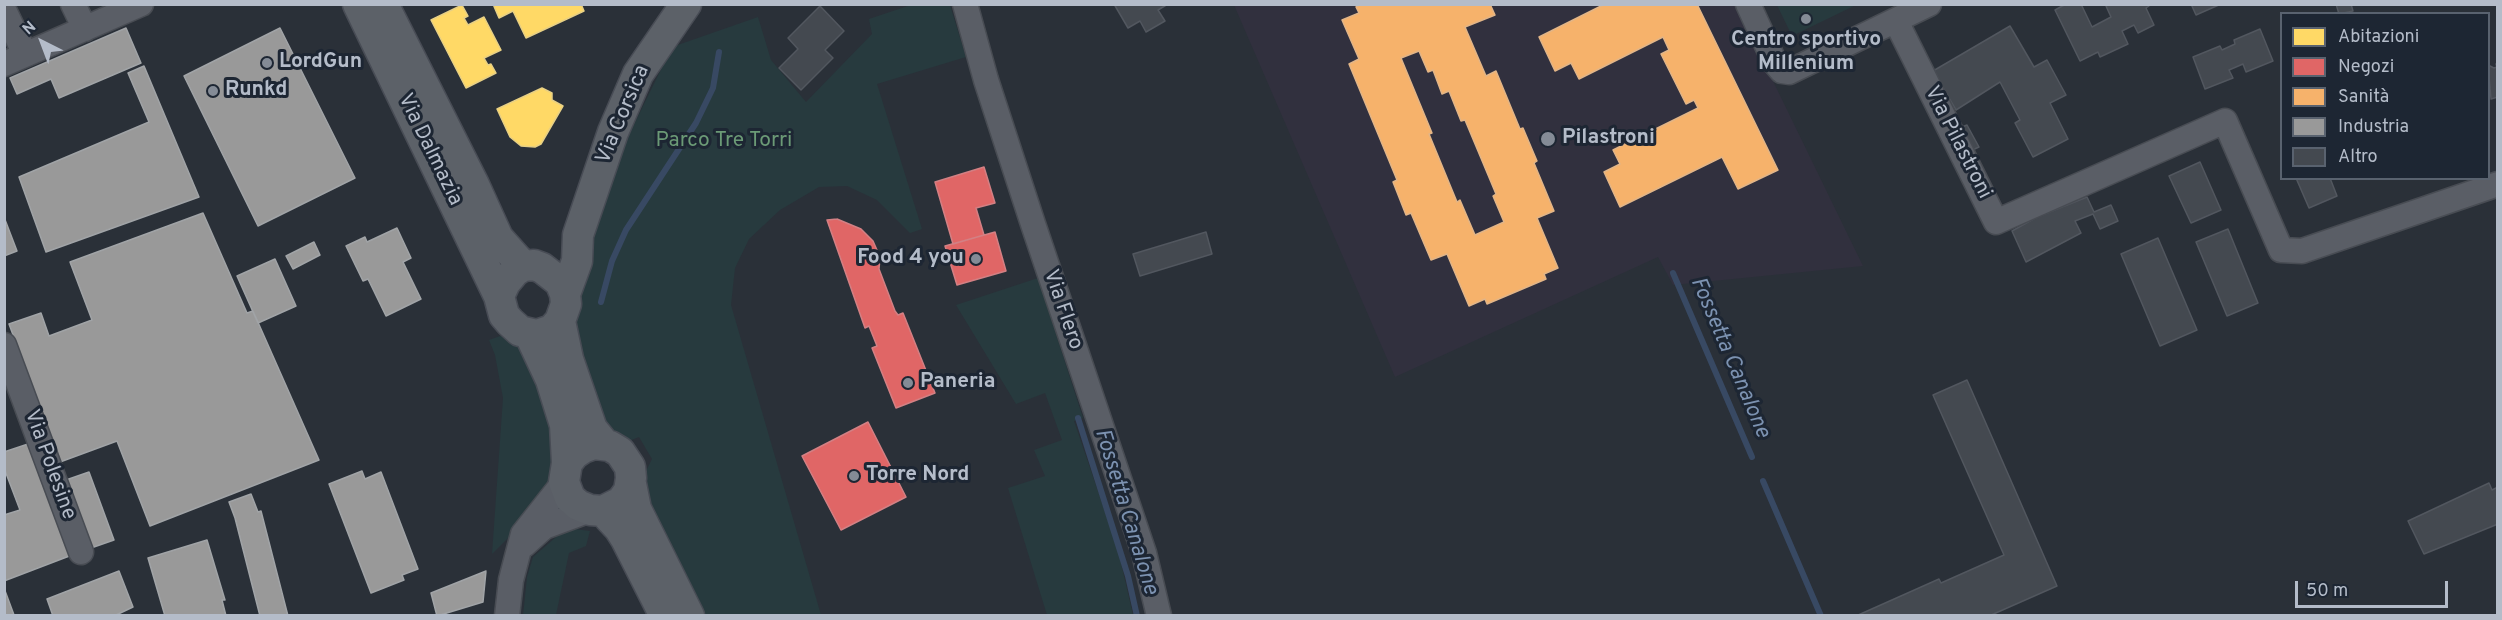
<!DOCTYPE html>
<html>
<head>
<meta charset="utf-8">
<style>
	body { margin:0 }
	#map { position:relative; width:2502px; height:620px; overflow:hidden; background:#2a3038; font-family:Overpass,sans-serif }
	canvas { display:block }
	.frame { position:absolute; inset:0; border:6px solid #b4bcc9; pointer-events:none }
	.legend { position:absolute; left:2280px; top:12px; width:210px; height:168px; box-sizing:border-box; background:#1d2633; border:2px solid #59626f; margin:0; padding:8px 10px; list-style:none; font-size:18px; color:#b4bcc9 }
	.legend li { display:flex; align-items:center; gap:12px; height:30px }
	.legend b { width:30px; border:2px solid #59626f }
	.north { position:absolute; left:12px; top:12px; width:60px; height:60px; -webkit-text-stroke:4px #1d2633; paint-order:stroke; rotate:318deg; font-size:16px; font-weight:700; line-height:24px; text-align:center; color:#b4bcc9 }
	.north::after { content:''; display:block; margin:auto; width:21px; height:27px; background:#b4bcc9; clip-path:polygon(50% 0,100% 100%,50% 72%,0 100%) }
	.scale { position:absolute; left:2295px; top:581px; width:153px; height:27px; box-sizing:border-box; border:3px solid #b4bcc9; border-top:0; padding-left:8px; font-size:18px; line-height:21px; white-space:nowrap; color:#b4bcc9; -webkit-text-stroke:4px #1d2633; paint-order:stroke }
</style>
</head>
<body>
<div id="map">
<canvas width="2502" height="620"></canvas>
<div class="frame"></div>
<ul class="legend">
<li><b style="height:16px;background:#ffd966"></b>Abitazioni</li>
<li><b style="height:16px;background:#e06666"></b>Negozi</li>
<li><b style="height:16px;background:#f6b26b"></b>Sanità</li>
<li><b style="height:16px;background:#999"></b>Industria</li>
<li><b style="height:16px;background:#444950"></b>Altro</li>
</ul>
<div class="north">N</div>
<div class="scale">50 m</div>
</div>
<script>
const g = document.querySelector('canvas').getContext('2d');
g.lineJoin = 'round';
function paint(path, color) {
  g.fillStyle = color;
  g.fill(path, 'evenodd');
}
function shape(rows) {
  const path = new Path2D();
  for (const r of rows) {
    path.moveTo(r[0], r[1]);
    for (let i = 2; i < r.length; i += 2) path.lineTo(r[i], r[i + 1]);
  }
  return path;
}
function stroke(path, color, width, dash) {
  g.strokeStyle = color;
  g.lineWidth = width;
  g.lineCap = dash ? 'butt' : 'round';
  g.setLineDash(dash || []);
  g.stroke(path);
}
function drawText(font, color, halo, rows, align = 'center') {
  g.font = font + ' Overpass,sans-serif';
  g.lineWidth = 6;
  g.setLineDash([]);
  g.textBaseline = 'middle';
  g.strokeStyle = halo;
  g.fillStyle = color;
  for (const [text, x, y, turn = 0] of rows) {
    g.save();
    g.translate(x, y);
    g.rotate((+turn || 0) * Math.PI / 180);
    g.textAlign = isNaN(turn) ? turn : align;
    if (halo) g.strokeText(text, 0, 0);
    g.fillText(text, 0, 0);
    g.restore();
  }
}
const medical = shape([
	[1234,5,1736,5,1863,266,1673,285,1658,257,1395,377]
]);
const green = shape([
	[911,5,950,5,966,57,877,84,922,229,910,233,877,200,847,186,819,187,780,210,749,239,735,268,731,305,821,615,704,615,647,510,645,473,652,459,639,437,624,443,604,427,575,332,577,313,592,239,619,155,672,47,758,17,771,60,806,102,872,34,869,19],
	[1777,5,1856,5,1792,36],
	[1038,278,1083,418,1074,421,1118,550,1133,615,1047,615,1008,488,1045,476,1034,450,1062,440,1045,393,1016,404,956,305],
	[503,335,515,339,548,403,554,476,528,518,492,554,503,398,495,355,489,340],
	[575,529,590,531,586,546,569,553,556,615,523,616,527,577,533,557,563,531]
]);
const homes = shape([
	[493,4,581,4,584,11,526,38,513,11,499,18,493,4],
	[462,5,468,16,464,18,468,25,484,17,501,50,484,58,488,65,491,64,496,73,466,88,431,20,462,5],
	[542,88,552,93,552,100,563,106,541,144,535,147,521,146,510,137,497,109,542,88]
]);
const shops = shape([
	[984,167,995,203,976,208,984,235,953,244,935,182,984,167],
	[837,219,861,229,873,241,880,257,879,269,895,311,898,315,903,313,935,393,896,408,872,348,877,346,869,326,865,328,827,220,837,219],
	[995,232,1006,271,957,285,945,246,995,232],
	[868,422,906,497,841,530,802,456,868,422]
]);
const health = shape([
	[1361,4,1490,4,1495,15,1465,27,1486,76,1496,71,1520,129,1523,128,1537,161,1534,163,1554,211,1537,218,1558,268,1544,274,1546,279,1487,304,1485,299,1469,306,1447,254,1431,260,1411,213,1406,215,1393,182,1397,180,1349,64,1359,59,1342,20,1359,13,1356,7,1361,4],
	[1419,51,1428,72,1433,70,1442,94,1449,91,1461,121,1465,120,1496,194,1493,196,1504,222,1475,235,1460,200,1457,202,1429,134,1432,133,1401,58,1419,51],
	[1605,4,1697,4,1778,170,1738,189,1722,157,1620,207,1604,172,1620,164,1613,150,1698,108,1694,100,1686,104,1661,54,1669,50,1663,37,1579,79,1571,63,1555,71,1539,37,1605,4]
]);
const industry = shape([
	[126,28,141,63,59,98,51,79,17,94,10,78,126,28],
	[280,28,355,178,258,226,184,76,280,28],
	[144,66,199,197,46,252,19,177,149,122,128,73,144,66],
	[203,213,247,313,253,311,319,460,150,526,117,441,60,462,9,324,41,313,49,336,92,320,70,262,203,213],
	[4,217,17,251,4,256,4,217],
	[397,228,411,258,403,262,421,299,386,316,368,279,363,281,346,246,365,237,367,242,397,228],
	[314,242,320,255,293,269,286,256,314,242],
	[275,259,296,306,258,323,237,276,275,259],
	[31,443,72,555,4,581,4,515,20,510,4,468,4,452,31,443],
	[362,471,365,479,381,472,418,569,402,575,404,580,371,593,329,484,362,471],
	[89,472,114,540,91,548,66,480,89,472],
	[251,494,258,512,261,511,288,616,260,616,235,518,229,502,251,494],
	[207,540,225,600,222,600,226,616,165,616,148,558,207,540],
	[119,571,133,607,114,616,53,616,47,599,119,571],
	[486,571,483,602,437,616,431,593,486,571],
	[4,588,14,615,4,616,4,588]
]);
const stream = shape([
	[1673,273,1752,457],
	[601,302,612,261,626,230,696,123,713,88,719,52],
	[1078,418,1128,576,1137,616],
	[1763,481,1821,616]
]);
const building = shape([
	[1114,4,1168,4,1158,10,1165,21,1146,32,1140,21,1128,28,1114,4],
	[2066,4,2081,4,2092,27,2111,17,2106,6,2110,4,2148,4,2149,6,2146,8,2154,25,2138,33,2134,25,2122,31,2128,44,2100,57,2098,52,2080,61,2055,10,2066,4],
	[2191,4,2221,4,2196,15,2191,4],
	[2336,4,2351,4,2353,11,2339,14,2336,4],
	[820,6,844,31,825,50,833,58,801,90,779,68,798,49,788,38,820,6],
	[2010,26,2034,67,2047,60,2066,95,2050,103,2068,139,2033,157,2015,123,2020,120,2000,82,1956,110,1933,71,2010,26],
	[2260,29,2273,61,2246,72,2243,64,2229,70,2233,78,2205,89,2193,57,2220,46,2222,50,2235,44,2234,40,2260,29],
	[2496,64,2498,64,2498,97,2491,99,2488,65,2494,68,2497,67,2496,64],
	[1967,125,1979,147,1968,152,1957,129,1967,125],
	[2200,162,2221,210,2191,223,2169,176,2200,162],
	[2296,178,2330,178,2337,196,2309,208,2296,178],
	[2087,197,2094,212,2111,205,2118,221,2100,229,2093,214,2075,221,2081,233,2026,262,2012,231,2037,217,2087,197],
	[2228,229,2258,303,2227,316,2196,242,2228,229],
	[1206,232,1212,254,1140,276,1133,254,1206,232],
	[2158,238,2197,330,2160,346,2121,254,2158,238],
	[1967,380,2057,586,1989,616,1856,616,1939,579,1941,583,2004,555,1933,395,1967,380],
	[2489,483,2492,490,2498,487,2498,524,2424,554,2408,521,2489,483]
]);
const minor = shape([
	[73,4,85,29],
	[965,4,986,80,1033,224,1144,553,1159,616],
	[1748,4,1775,63,1782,71,1789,72,1929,4],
	[4,10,25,54],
	[1896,21,1996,222,2225,121,2281,250,2302,251,2498,184],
	[4,64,141,4],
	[4,345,81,552],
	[524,545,544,527,590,510],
	[507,616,511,580,523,534,564,482]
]);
const major = shape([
	[358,4,499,296],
	[383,4,474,185,498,238,523,266],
	[534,265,542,268,560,282,565,294,566,304,560,321,552,330,537,335,520,331,510,322,504,315,499,296,505,283,515,271,523,266,534,265],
	[565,294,577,261,578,235,613,132,638,74,686,4],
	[560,321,568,359,592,429,605,445],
	[530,335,551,380,565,425,567,463,564,482,570,498,578,505,590,510,603,511,621,502,629,491,631,478,630,467,620,452,610,446,594,444,583,448,574,454,567,463],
	[631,484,636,509,689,616],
	[603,511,619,528,626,539,665,616]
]);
const markers = [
	[1806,19,6,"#848b96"],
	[267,63,6,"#848b96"],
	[213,91,6,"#848b96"],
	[1548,139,8,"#848b96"],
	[976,259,6,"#848b96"],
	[908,383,6,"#848b96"],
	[854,476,6,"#848b96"]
];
const poiNames = [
	["Centro sportivo",1806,41,"center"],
	["Millenium",1806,65,"center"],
	["LordGun",279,63],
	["Runkd",225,91],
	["Pilastroni",1562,139],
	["Food 4 you",964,259,"right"],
	["Paneria",920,383],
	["Torre Nord",866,476]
];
const streetNames = [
	["Via Corsica",624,115,-67],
	["Via Pilastroni",1957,143,63],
	["Via Dalmazia",429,150,64],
	["Via Flero",1062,310,71],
	["Via Polesine",49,465,70]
];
const parkNames = [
	["Parco Tre Torri",724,142]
];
const waterNames = [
	["Fossetta Canalone",1729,358,67],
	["Fossetta Canalone",1125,512,73]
];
paint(medical, '#31303e');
paint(green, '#273a3e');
paint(homes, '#ffd966');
stroke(homes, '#e8d084', 1.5);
paint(shops, '#e06666');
stroke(shops, '#d38084', 1.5);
paint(health, '#f6b26b');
stroke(health, '#e2b587', 1.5);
paint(industry, '#999');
stroke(industry, '#a1a4a7', 1.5);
stroke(stream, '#384963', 6);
paint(building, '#444950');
stroke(building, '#52575f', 1.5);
stroke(minor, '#484c53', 27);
stroke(major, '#484c55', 33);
stroke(minor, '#5a5e66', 24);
stroke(major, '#5c6168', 30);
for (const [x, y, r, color] of markers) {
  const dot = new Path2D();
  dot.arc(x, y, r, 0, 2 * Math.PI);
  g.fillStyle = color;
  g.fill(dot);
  stroke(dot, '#1d2633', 2);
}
drawText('bold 21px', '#b4bcc9', '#1d2633', poiNames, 'left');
drawText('21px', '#b4bcc9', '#1d2633', streetNames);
drawText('21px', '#6b9a76', '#1d2633', parkNames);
drawText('italic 22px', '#7c92b1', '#1d2633', waterNames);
</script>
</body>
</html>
